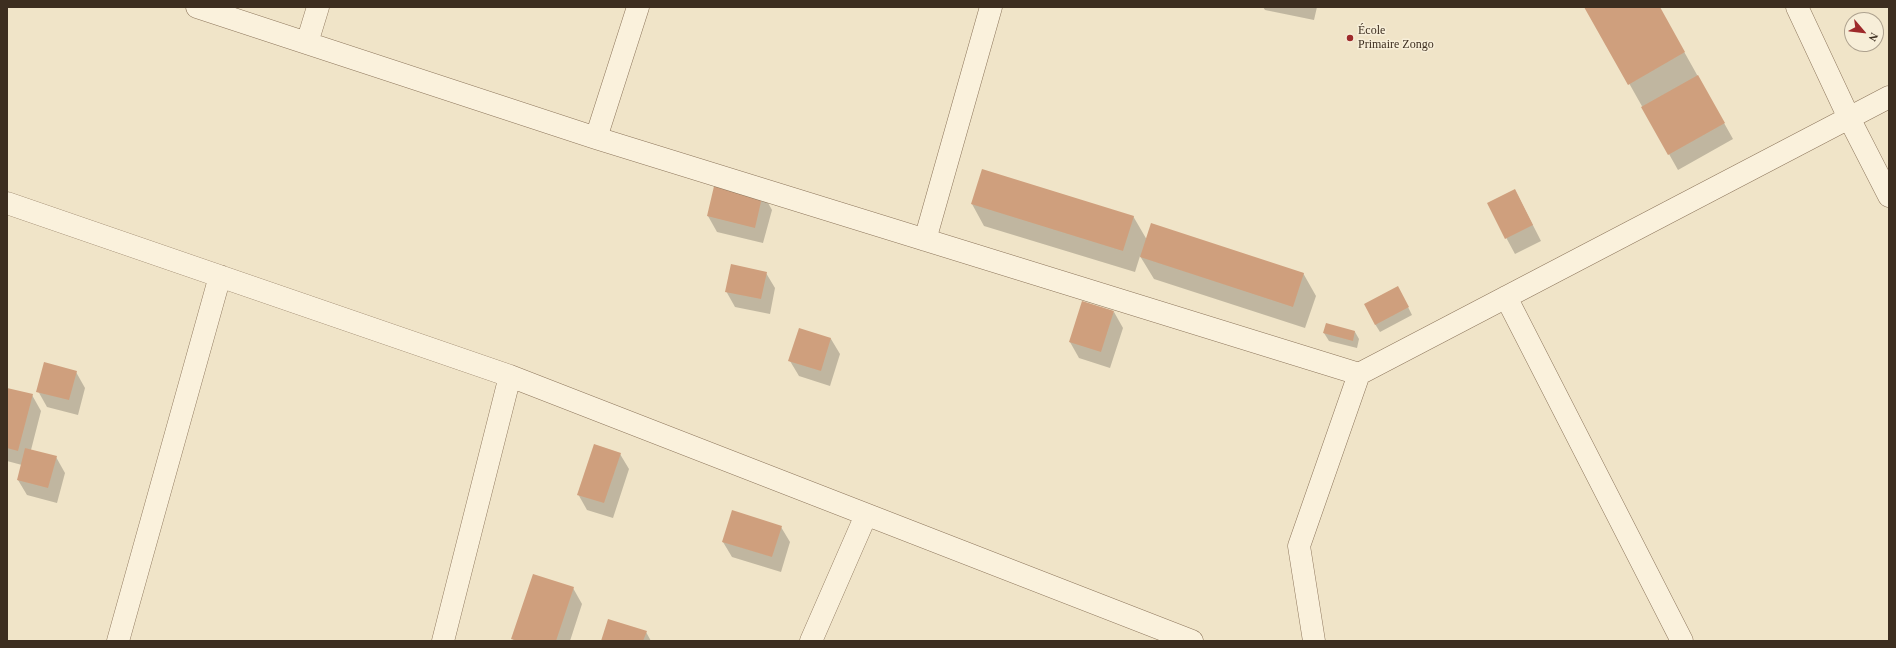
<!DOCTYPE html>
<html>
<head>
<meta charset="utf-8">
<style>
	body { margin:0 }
	#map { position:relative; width:1896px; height:648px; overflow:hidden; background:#f0e4c8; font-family:Georgia,serif }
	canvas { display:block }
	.frame { position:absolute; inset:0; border:8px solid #3d2e20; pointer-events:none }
	.north { position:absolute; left:1844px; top:12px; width:40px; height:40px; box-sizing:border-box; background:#f7eed8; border:1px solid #ada18e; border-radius:50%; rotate:118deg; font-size:11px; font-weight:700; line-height:16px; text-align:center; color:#3d2e20 }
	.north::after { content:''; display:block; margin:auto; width:14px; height:18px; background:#9e2a2b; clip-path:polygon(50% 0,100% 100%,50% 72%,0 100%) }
</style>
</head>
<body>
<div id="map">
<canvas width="1896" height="648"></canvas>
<div class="frame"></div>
<div class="north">N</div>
</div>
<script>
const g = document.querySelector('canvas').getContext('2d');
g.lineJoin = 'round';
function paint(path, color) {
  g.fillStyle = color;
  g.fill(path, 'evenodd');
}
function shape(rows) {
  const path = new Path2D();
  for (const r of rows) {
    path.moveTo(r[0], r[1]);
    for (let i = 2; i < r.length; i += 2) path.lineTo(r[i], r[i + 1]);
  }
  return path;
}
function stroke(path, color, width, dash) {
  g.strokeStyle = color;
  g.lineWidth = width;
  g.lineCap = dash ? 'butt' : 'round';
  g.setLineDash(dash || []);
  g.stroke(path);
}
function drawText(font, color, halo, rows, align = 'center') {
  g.font = font + ' Georgia,serif';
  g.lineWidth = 3;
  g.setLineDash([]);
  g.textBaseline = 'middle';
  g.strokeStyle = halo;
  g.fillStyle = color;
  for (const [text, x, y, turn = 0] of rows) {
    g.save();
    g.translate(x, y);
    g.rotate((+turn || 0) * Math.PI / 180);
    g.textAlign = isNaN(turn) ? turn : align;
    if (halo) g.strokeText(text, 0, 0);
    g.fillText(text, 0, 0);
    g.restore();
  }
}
const shadow = shape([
	[1263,7,1317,7,1314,20,1265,10],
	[1586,7,1659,7,1733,139,1678,170],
	[1515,190,1541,241,1515,254,1488,204],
	[763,194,772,210,763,243,717,232,708,216],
	[972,204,1133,216,1147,240,1303,273,1316,296,1305,328,1154,279,1140,256,1135,272,984,226],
	[766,273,775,288,770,314,735,307,726,291],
	[1402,295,1412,315,1380,332,1375,324],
	[1114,312,1123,328,1110,368,1079,358,1070,342],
	[800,329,831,339,840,354,830,386,799,376,790,361],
	[1355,332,1359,339,1357,348,1329,341,1324,333],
	[76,372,85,388,78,415,47,407,38,391],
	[7,389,32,395,41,411,31,450,56,457,65,473,57,503,27,495,18,480,22,465,7,461],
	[620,454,629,469,613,518,587,510,578,494],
	[781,527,790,542,781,572,732,557,723,542],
	[573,588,582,604,570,641,514,641,513,639],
	[646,632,651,641,602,641]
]);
const building = shape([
	[1584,7,1660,7,1685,52,1628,85],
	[1698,75,1725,123,1668,155,1641,107],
	[982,169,1134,216,1123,251,971,204],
	[715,182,763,193,755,228,707,216],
	[1515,189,1533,225,1505,239,1487,203],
	[1151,223,1304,273,1293,307,1140,257],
	[731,264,767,272,761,299,725,292],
	[1398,286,1409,307,1375,325,1364,304],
	[1082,301,1114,311,1101,352,1069,342],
	[1326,323,1355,331,1353,341,1323,333],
	[799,328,831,338,821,371,788,361],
	[44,362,77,371,69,400,36,392],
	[7,388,33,394,18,451,7,448],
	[594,444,621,453,604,503,577,495],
	[25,448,57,456,48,488,17,480],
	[732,510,782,526,772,557,722,542],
	[533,574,574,587,556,641,518,641,511,639],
	[608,619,647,631,643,641,601,641]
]);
const minor = shape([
	[197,7,596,138,1359,374],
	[1797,7,1849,118,1889,196],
	[307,43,318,7],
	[596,138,638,7],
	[7,203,510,376,1192,641],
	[925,240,991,7],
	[1506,297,1682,641],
	[118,641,220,276],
	[443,641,510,376],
	[811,641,866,515],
	[1314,641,1299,546,1359,374,1889,97]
]);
const markers = [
	[1350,38,4,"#9e2a2b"]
];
const poiNames = [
	["École",1358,31],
	["Primaire Zongo",1358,45]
];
paint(shadow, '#0003');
paint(building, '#cf9f7d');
stroke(minor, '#8d765c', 23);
stroke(minor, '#faf1dc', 22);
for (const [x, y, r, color] of markers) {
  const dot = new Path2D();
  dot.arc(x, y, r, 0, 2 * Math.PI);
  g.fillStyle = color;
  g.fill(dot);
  stroke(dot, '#f7eed8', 1.5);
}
drawText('12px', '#3d2e20', '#f7eed8', poiNames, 'left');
</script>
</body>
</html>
